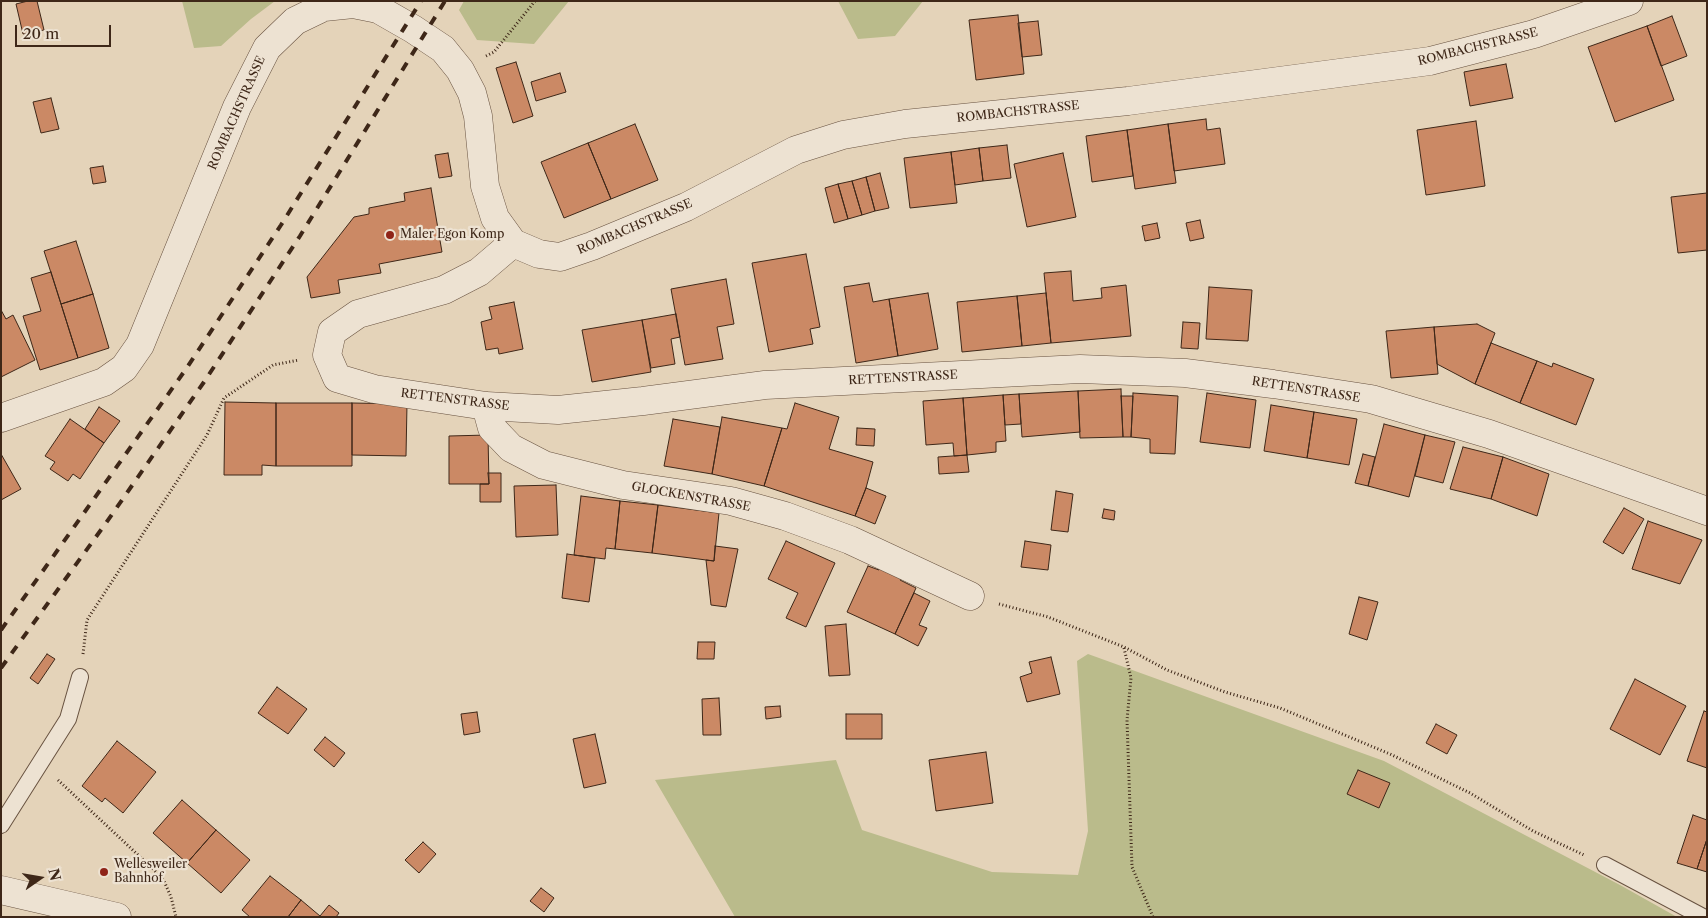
<!DOCTYPE html>
<html>
<head>
<meta charset="utf-8">
<style>
	body { margin:0 }
	#map { position:relative; width:1708px; height:918px; overflow:hidden; background:#e4d3b9; font-family:"Libre Caslon Text",serif }
	canvas { display:block }
	.frame { position:absolute; inset:0; border:2px solid #3e2718; pointer-events:none }
	.north { position:absolute; left:15px; top:853px; width:50px; height:50px; -webkit-text-stroke:4px #ede2d2; paint-order:stroke; rotate:77deg; font-size:14px; font-weight:700; line-height:20px; text-align:center; color:#3e2718 }
	.north::after { content:''; display:block; margin:auto; width:18px; height:22px; background:#3e2718; clip-path:polygon(50% 0,100% 100%,50% 72%,0 100%) }
	.scale { position:absolute; left:15px; top:25px; width:96px; height:22px; box-sizing:border-box; border:2px solid #3e2718; border-top:0; padding-left:6px; font-size:15px; line-height:18px; white-space:nowrap; color:#3e2718; -webkit-text-stroke:4px #ede2d2; paint-order:stroke }
</style>
</head>
<body>
<div id="map">
<canvas width="1708" height="918"></canvas>
<div class="frame"></div>
<div class="north">N</div>
<div class="scale">20 m</div>
</div>
<script>
const g = document.querySelector('canvas').getContext('2d');
g.lineJoin = 'round';
function paint(path, color) {
  g.fillStyle = color;
  g.fill(path, 'evenodd');
}
function shape(rows) {
  const path = new Path2D();
  for (const r of rows) {
    path.moveTo(r[0], r[1]);
    for (let i = 2; i < r.length; i += 2) path.lineTo(r[i], r[i + 1]);
  }
  return path;
}
function stroke(path, color, width, dash) {
  g.strokeStyle = color;
  g.lineWidth = width;
  g.lineCap = dash ? 'butt' : 'round';
  g.setLineDash(dash || []);
  g.stroke(path);
}
function drawText(font, color, halo, rows, align = 'center') {
  g.font = font + ' "Libre Caslon Text",serif';
  g.lineWidth = 4.5;
  g.setLineDash([]);
  g.textBaseline = 'middle';
  g.strokeStyle = halo;
  g.fillStyle = color;
  for (const [text, x, y, turn = 0] of rows) {
    g.save();
    g.translate(x, y);
    g.rotate((+turn || 0) * Math.PI / 180);
    g.textAlign = isNaN(turn) ? turn : align;
    if (halo) g.strokeText(text, 0, 0);
    g.fillText(text, 0, 0);
    g.restore();
  }
}
const green = shape([
	[182,1,275,1,251,19,221,46,194,48],
	[464,1,569,1,534,44,477,40,459,10],
	[838,1,923,1,895,36,858,39],
	[1088,654,1384,761,1620,885,1677,917,735,917,655,780,836,760,862,830,992,872,1078,875,1088,831,1077,661]
]);
const building = shape([
	[28,1,37,1,44,30,23,34,16,4,28,1],
	[1018,15,1024,74,976,80,969,20,1018,15],
	[1672,16,1687,56,1661,66,1647,26,1672,16],
	[1038,21,1042,55,1022,57,1018,23,1038,21],
	[1647,26,1674,100,1615,122,1588,47,1647,26],
	[516,62,533,116,513,123,496,68,516,62],
	[1506,64,1513,98,1470,106,1464,72,1506,64],
	[560,73,566,92,536,101,531,82,560,73],
	[51,98,59,129,41,133,33,102,51,98],
	[1206,119,1207,130,1220,128,1225,164,1174,171,1168,124,1206,119],
	[1476,121,1485,186,1426,195,1417,130,1476,121],
	[635,124,658,180,611,199,588,143,635,124],
	[1168,124,1176,183,1135,189,1127,130,1168,124],
	[1127,130,1133,176,1092,182,1086,136,1127,130],
	[588,143,611,199,564,218,541,162,588,143],
	[1007,145,1011,178,983,181,979,148,1007,145],
	[979,148,983,181,955,185,951,152,979,148],
	[951,152,957,203,910,208,904,158,951,152],
	[448,153,452,176,439,178,435,155,448,153],
	[1063,153,1076,217,1027,227,1014,164,1063,153],
	[103,166,106,182,93,184,90,168,103,166],
	[880,173,889,208,875,211,866,177,880,173],
	[866,177,875,211,862,215,852,181,866,177],
	[852,181,862,215,848,219,838,184,852,181],
	[838,184,848,219,834,223,825,188,838,184],
	[431,188,442,252,379,264,381,273,338,280,340,293,311,298,307,277,354,217,369,214,369,208,405,201,404,193,431,188],
	[1707,193,1707,250,1678,253,1671,197,1707,193],
	[1200,220,1204,238,1190,241,1186,223,1200,220],
	[1157,223,1160,238,1145,241,1142,226,1157,223],
	[76,241,93,294,61,304,44,251,76,241],
	[806,254,820,327,810,329,813,344,769,352,752,263,806,254],
	[1071,271,1073,301,1102,298,1101,288,1126,285,1131,336,1051,343,1044,273,1071,271],
	[51,272,78,358,40,370,23,316,41,311,31,278,51,272],
	[726,279,734,324,717,327,723,359,685,365,671,289,726,279],
	[869,283,873,302,889,299,898,356,856,363,844,287,869,283],
	[1209,287,1252,290,1248,341,1206,339,1209,287],
	[928,293,938,349,898,356,889,299,928,293],
	[1046,293,1051,343,1022,346,1017,296,1046,293],
	[93,294,109,348,78,358,61,304,93,294],
	[1017,296,1022,346,962,352,957,302,1017,296],
	[514,302,523,349,499,354,498,348,486,350,481,322,492,319,489,307,514,302],
	[1,310,6,319,13,315,35,360,1,377,1,310],
	[676,314,680,337,671,339,675,364,651,368,642,320,676,314],
	[642,320,651,372,592,382,582,330,642,320],
	[1183,322,1200,323,1198,349,1181,348,1183,322],
	[1477,324,1495,333,1475,384,1437,364,1434,327,1477,324],
	[1434,327,1438,374,1391,378,1386,331,1434,327],
	[1491,343,1537,361,1520,403,1475,384,1491,343],
	[1537,361,1552,367,1553,363,1594,379,1576,425,1520,403,1537,361],
	[1121,389,1123,437,1080,438,1078,391,1121,389],
	[1078,391,1080,432,1022,437,1019,394,1078,391],
	[1133,393,1178,396,1175,454,1150,453,1150,439,1131,437,1133,393],
	[1207,393,1256,400,1250,448,1200,442,1207,393],
	[1019,394,1021,424,1005,425,1003,395,1019,394],
	[1003,395,1006,441,996,442,996,452,967,455,963,398,1003,395],
	[1121,396,1133,396,1131,437,1123,437,1121,396],
	[963,398,967,455,954,456,953,443,926,445,923,401,963,398],
	[225,402,276,403,276,466,262,465,262,475,224,475,225,402],
	[276,403,352,403,352,466,276,466,276,403],
	[352,403,407,404,406,456,352,455,352,403],
	[795,403,839,417,829,449,873,462,866,488,855,516,764,486,782,428,787,429,795,403],
	[1271,405,1314,412,1307,458,1264,451,1271,405],
	[99,407,120,421,104,443,85,429,99,407],
	[1314,412,1357,419,1349,465,1307,458,1314,412],
	[722,417,782,428,764,486,712,474,722,417],
	[70,419,104,443,80,479,73,474,68,481,50,469,55,462,45,456,70,419],
	[673,419,720,427,712,474,664,466,673,419],
	[1384,424,1425,435,1409,497,1368,486,1384,424],
	[857,428,875,429,874,446,856,445,857,428],
	[488,435,489,484,449,484,449,436,488,435],
	[1425,435,1455,442,1443,483,1415,476,1425,435],
	[1463,447,1503,457,1491,499,1450,489,1463,447],
	[1,454,21,489,1,500,1,454],
	[1363,454,1375,457,1368,486,1355,483,1363,454],
	[967,455,969,472,939,474,938,457,967,455],
	[1503,457,1549,474,1537,516,1491,499,1503,457],
	[488,473,501,473,501,502,480,502,480,484,489,484,488,473],
	[556,485,558,535,516,537,514,486,556,485],
	[866,488,886,496,875,524,855,516,866,488],
	[1056,491,1073,494,1068,532,1051,530,1056,491],
	[581,496,620,501,615,549,606,548,605,559,574,555,581,496],
	[620,501,658,505,652,553,615,549,620,501],
	[658,505,719,513,714,561,652,553,658,505],
	[1624,508,1644,519,1623,554,1603,542,1624,508],
	[1104,509,1115,511,1114,520,1102,518,1104,509],
	[1648,521,1702,540,1680,584,1632,569,1648,521],
	[786,541,835,563,806,627,786,618,798,593,768,579,786,541],
	[1025,541,1051,545,1048,570,1021,567,1025,541],
	[715,546,738,549,726,607,711,605,706,560,714,561,715,546],
	[567,554,595,558,589,602,562,598,567,554],
	[868,566,879,570,880,567,902,577,900,580,916,588,895,634,847,612,868,566],
	[914,593,930,601,919,625,927,628,918,646,895,634,914,593],
	[1359,597,1378,602,1367,640,1349,634,1359,597],
	[846,624,850,675,829,676,825,626,846,624],
	[698,642,715,642,714,659,697,659,698,642],
	[47,654,55,659,38,684,30,678,47,654],
	[1051,657,1060,694,1027,702,1020,677,1032,673,1029,662,1051,657],
	[1635,679,1686,706,1660,755,1610,729,1635,679],
	[277,687,307,709,288,734,258,713,277,687],
	[719,698,721,735,703,735,702,699,719,698],
	[780,706,781,717,766,719,765,707,780,706],
	[1704,711,1707,712,1707,768,1687,761,1704,711],
	[477,712,480,732,464,735,461,714,477,712],
	[846,714,882,714,882,739,846,739,846,714],
	[1436,724,1457,735,1447,754,1426,743,1436,724],
	[595,734,606,783,584,788,573,739,595,734],
	[325,737,345,753,334,767,314,750,325,737],
	[117,741,156,772,123,813,105,798,102,802,82,786,117,741],
	[986,752,993,803,936,811,929,760,986,752],
	[1358,770,1390,783,1379,808,1347,794,1358,770],
	[182,800,216,830,187,863,153,833,182,800],
	[1693,815,1707,820,1707,839,1697,869,1677,863,1693,815],
	[216,830,250,860,221,893,187,863,216,830],
	[1707,839,1707,872,1697,869,1707,839],
	[423,842,436,854,419,873,405,860,423,842],
	[270,876,301,900,288,917,250,917,242,910,270,876],
	[541,888,554,898,544,912,530,901,541,888],
	[301,900,320,916,329,905,339,913,336,917,288,917,301,900]
]);
const path = shape([
	[486,56,494,52,535,1],
	[999,604,1048,617,1124,647,1167,670,1225,692,1280,708,1390,754,1470,793,1533,831,1584,855],
	[1124,648,1131,678,1127,720,1132,867,1153,917],
	[83,654,87,620,207,435,224,398,273,365,299,360],
	[58,780,153,869,164,881,171,897,176,917]
]);
const service = shape([
	[1,825,68,719,80,677],
	[1605,865,1703,917]
]);
const minor = shape([
	[513,243,479,272,444,290,358,314,332,332,327,355,337,378,374,389,486,406,558,410,643,401,765,385,1080,369,1185,373,1273,384,1371,399,1489,434,1707,511],
	[486,406,492,428,511,448,544,465,623,485,731,501,785,516,850,540,970,596],
	[1,890,117,917]
]);
const tertiary = shape([
	[1,418,104,382,124,368,140,345,237,107,267,48,295,21,324,7,353,4,378,9,413,29,443,49,460,70,472,93,478,116,485,186,495,218,513,243,539,254,560,257,592,246,686,207,796,150,843,135,905,124,1128,101,1430,61,1534,34,1629,1]
]);
const rail = shape([
	[1,630,186,369,281,225,421,1],
	[1,668,106,523,204,382,300,236,445,1]
]);
const markers = [
	[390,235,5,"#8f2418"],
	[104,872,5,"#8f2418"]
];
const streetNames = [
	["ROMBACHSTRASSE",1478,47,-14],
	["ROMBACHSTRASSE",1018,112,-6],
	["ROMBACHSTRASSE",237,113,-66],
	["ROMBACHSTRASSE",635,227,-23],
	["RETTENSTRASSE",903,378,-3],
	["RETTENSTRASSE",1306,390,9],
	["RETTENSTRASSE",455,400,7],
	["GLOCKENSTRASSE",691,497,10]
];
const poiNames = [
	["Maler Egon Komp",400,235],
	["Wellesweiler",114,865],
	["Bahnhof",114,879]
];
paint(green, '#babb8b');
paint(building, '#cb8965');
stroke(building, '#3e2718', 1);
stroke(service, '#685240', 18);
stroke(minor, '#685240', 29);
stroke(tertiary, '#685240', 29);
stroke(path, '#3e2718', 3, [1, 2.5]);
stroke(service, '#ede2d2', 16);
stroke(minor, '#ede2d2', 28);
stroke(tertiary, '#ede2d2', 28);
stroke(rail, '#3e2718', 4, [9, 9]);
for (const [x, y, r, color] of markers) {
  const dot = new Path2D();
  dot.arc(x, y, r, 0, 2 * Math.PI);
  g.fillStyle = color;
  g.fill(dot);
  stroke(dot, '#ede2d2', 2);
}
drawText('12px', '#3e2718', '#ede2d2', streetNames);
drawText('12px', '#3e2718', '#ede2d2', poiNames, 'left');
</script>
</body>
</html>
